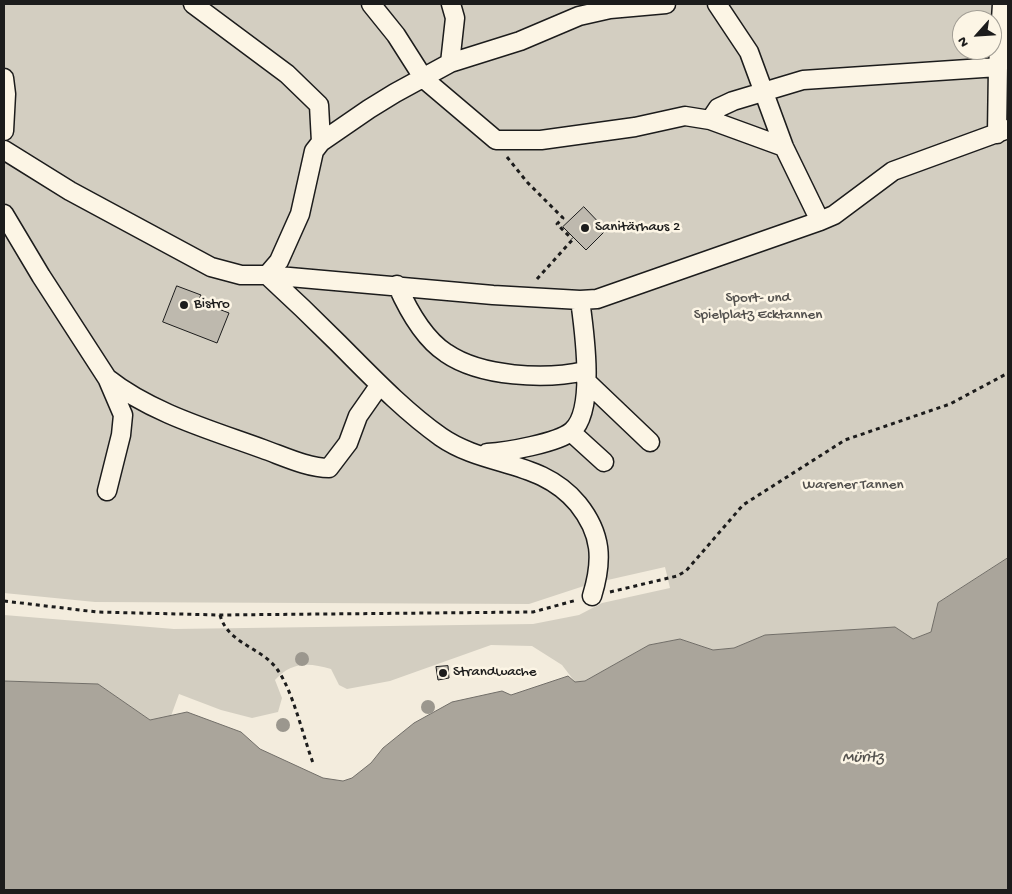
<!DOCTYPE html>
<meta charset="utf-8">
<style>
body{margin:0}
#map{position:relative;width:1012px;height:894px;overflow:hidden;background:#f3ecdd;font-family:"Gochi Hand",sans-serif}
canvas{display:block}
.frame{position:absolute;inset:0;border:5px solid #1c1c1c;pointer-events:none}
.north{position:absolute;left:952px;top:10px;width:50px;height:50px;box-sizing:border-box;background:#fcf5e5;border:1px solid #a29e95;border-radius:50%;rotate:244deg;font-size:14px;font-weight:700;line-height:20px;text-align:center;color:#1c1c1c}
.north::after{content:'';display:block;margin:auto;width:18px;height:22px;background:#1c1c1c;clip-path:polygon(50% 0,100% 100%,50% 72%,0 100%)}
</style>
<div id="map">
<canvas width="1012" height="894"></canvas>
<div class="frame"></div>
<div class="north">N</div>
</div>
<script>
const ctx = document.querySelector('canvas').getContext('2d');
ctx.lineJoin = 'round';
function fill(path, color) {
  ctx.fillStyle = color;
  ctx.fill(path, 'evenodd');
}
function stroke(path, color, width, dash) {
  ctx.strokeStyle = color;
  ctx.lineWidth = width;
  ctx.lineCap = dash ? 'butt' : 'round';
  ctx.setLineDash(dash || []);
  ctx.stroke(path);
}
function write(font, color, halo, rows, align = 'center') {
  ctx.font = font + ' "Gochi Hand",sans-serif';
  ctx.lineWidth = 5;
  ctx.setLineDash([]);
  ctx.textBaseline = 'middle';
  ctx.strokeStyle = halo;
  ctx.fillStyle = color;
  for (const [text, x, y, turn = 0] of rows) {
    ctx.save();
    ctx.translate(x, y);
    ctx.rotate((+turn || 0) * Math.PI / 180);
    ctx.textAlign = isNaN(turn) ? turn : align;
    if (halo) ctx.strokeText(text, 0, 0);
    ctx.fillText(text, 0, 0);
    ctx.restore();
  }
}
fill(new Path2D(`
 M4,4H1008V587L931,632L912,639L895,627L765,635L734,648L713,650L680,639L649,645L585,681L575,682L562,665L532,646L491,645L390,681L347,689L339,685L331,669C308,662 291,662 275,680L282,698L278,712L252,718L221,710L179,694L171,716L150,720L98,684L4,681V615L174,629L533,624L579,615L602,603L670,588L665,567L590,584L529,604L95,602L4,593ZM962,20H992V50H962Z`), '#d3cec1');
const water = new Path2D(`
 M1008,558V890H4V681L98,684L150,720L187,712L241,732L260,749L323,778L343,781L352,778L371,763L383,748L414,723L452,702L502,691L511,695L568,676L575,682L585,681L649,645L680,639L713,650L734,648L765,635L895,627L913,639L931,632L938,603Z`);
fill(water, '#aaa59b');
stroke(water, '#716e68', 1);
const building = new Path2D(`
 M584,207L606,230L586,250L563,227Z
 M177,286L201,295L198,301L229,313L217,343L163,322Z
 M448,666L449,678L438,680L436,667Z`);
fill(building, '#beb9ae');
stroke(building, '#1c1c1c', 1);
const street = new Path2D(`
 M193,4L287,74L319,105L321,142
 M371,4L396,35L424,79L496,140H541L635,127L685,116L710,120L784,147
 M717,4L749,52L784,147L820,221
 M450,63L455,18L451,4
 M4,78L6,94L4,131
 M710,120L718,108L733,101L803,80L998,67
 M997,134L998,67L1002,4
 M4,150L70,191L211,267L241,275H267L493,295L580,300L597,299L820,221L834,215L893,171L1008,129
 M4,214L41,276L107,378C151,413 211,430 263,449C283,456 308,468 329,468L348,443L358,416L379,386
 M397,285C408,310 423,338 446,353C481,377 545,380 585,371
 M586,381L650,442
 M571,432L604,462
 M487,453C506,452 558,443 572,431C596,410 584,329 580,300
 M107,491L121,435L123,415L108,380
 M592,596C603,560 602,534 578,504C541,459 486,468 441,437C403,410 371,376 338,343C315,320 291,297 267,275L279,261L300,214L314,151L321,142L369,109L395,93L450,63L520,41L579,16L610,9L666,4`);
stroke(street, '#1c1c1c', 21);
stroke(new Path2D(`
 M507,157L527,182L563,218L557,224L572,239
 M537,279L574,238
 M610,592L677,576L686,571L743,505L845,440L950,404L1008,373
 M4,601L97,612L220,615L533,612L577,600
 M220,615C228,644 261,647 277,669C293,691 303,736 313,763`), '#1c1c1c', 3, [4, 4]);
stroke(street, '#fcf5e5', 18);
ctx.fillStyle = '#9b978e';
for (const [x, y] of [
 [302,659],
 [428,707],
 [283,725]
]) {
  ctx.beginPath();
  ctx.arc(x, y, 7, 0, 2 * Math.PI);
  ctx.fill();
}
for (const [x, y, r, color] of [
 [585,228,5,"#1c1c1c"],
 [184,305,5,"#1c1c1c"],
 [443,673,5,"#1c1c1c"]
]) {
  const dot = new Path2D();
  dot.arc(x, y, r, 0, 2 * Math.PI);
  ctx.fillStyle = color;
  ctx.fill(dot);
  stroke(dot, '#fcf5e5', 2);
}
write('15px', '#1c1c1c', '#fcf5e5', [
 ["Sanitärhaus 2",595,228],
 ["Bistro",194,305],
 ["Strandwache",453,673]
], 'left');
write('15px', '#53514e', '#fcf5e5', [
 ["Sport- und",758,299],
 ["Spielplatz Ecktannen",758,316],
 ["Warener Tannen",853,486]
]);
write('italic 16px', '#55534f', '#fcf5e5', [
 ["Müritz",863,759]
]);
</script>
